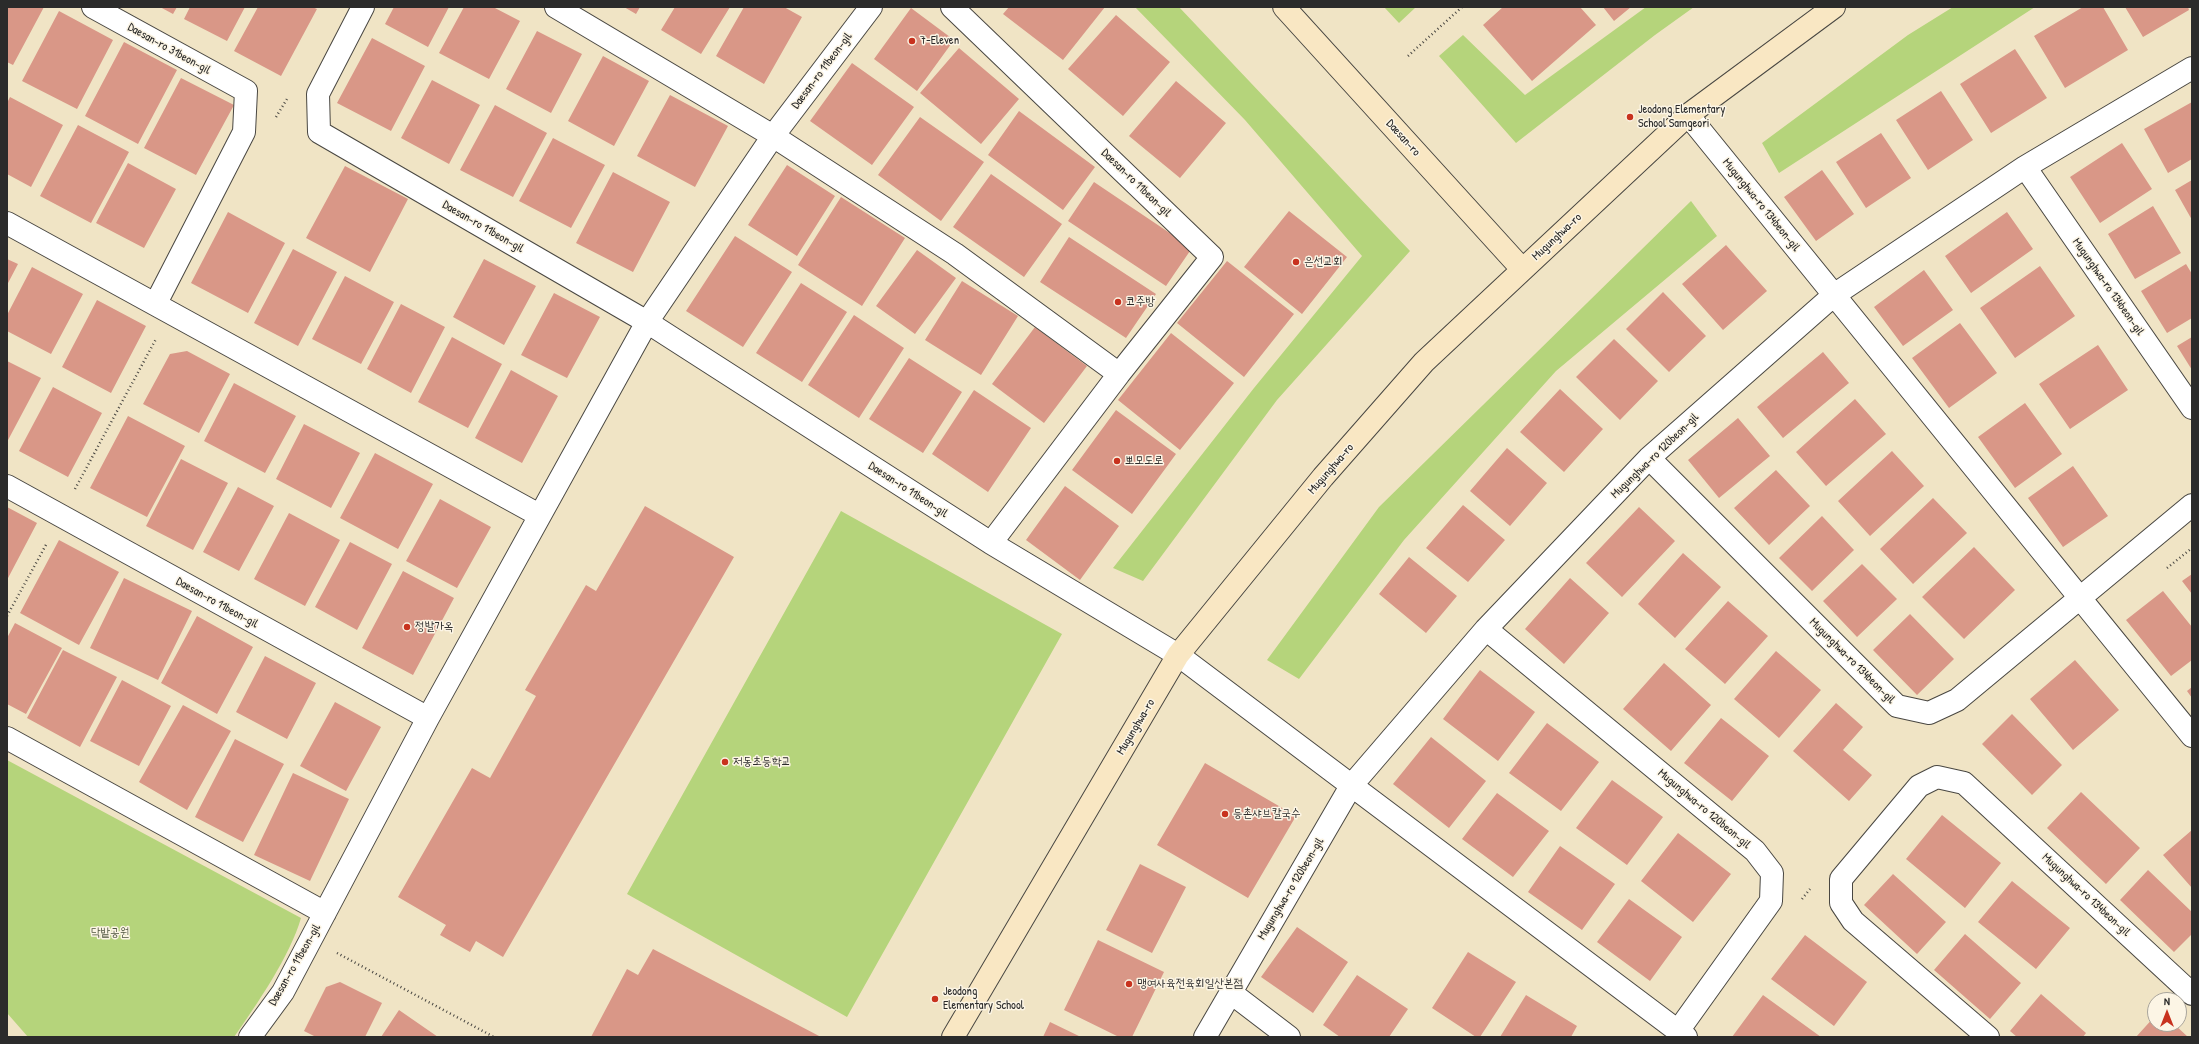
<!DOCTYPE html>
<meta charset="utf-8">
<style>
body{margin:0}
#map{position:relative;width:2199px;height:1044px;overflow:hidden;background:#f0e4c5;font-family:"Patrick Hand",sans-serif}
canvas{display:block}
.frame{position:absolute;inset:0;border:8px solid #2b2b2b;pointer-events:none}
.north{position:absolute;left:2147px;top:992px;width:40px;height:40px;box-sizing:border-box;background:#fcf5e5;border:1px solid #a8a49b;border-radius:50%;rotate:0deg;font-size:11px;font-weight:700;line-height:16px;text-align:center;color:#2b2b2b}
.north::after{content:'';display:block;margin:auto;width:14px;height:18px;background:#c8321e;clip-path:polygon(50% 0,100% 100%,50% 72%,0 100%)}
</style>
<div id="map">
<canvas width="2199" height="1044"></canvas>
<div class="frame"></div>
<div class="north">N</div>
</div>
<script>
const ctx = document.querySelector('canvas').getContext('2d');
ctx.lineJoin = 'round';
function fill(path, color) {
  ctx.fillStyle = color;
  ctx.fill(path, 'evenodd');
}
function stroke(path, color, width, dash) {
  ctx.strokeStyle = color;
  ctx.lineWidth = width;
  ctx.lineCap = dash ? 'butt' : 'round';
  ctx.setLineDash(dash || []);
  ctx.stroke(path);
}
function write(font, color, halo, rows, align = 'center') {
  ctx.font = font + ' "Patrick Hand","Poor Story",sans-serif';
  ctx.lineWidth = 3;
  ctx.setLineDash([]);
  ctx.textBaseline = 'middle';
  ctx.strokeStyle = halo;
  ctx.fillStyle = color;
  for (const [text, x, y, turn = 0] of rows) {
    ctx.save();
    ctx.translate(x, y);
    ctx.rotate((+turn || 0) * Math.PI / 180);
    ctx.textAlign = isNaN(turn) ? turn : align;
    if (halo) ctx.strokeText(text, 0, 0);
    ctx.fillText(text, 0, 0);
    ctx.restore();
  }
}
fill(new Path2D(`
 M1135,7H1179L1410,251L1277,400L1143,581L1113,568L1254,388L1362,256L1245,120Z
 M1384,7H1416L1399,23Z
 M1646,7H1694L1655,35L1516,143L1439,56L1463,35L1525,95Z
 M1953,7H2035L1779,173L1762,143L1908,35Z
 M1691,201L1717,236L1556,371L1404,540L1299,679L1267,660L1379,507Z
 M841,511L1062,634L847,1017L627,894Z
 M7,760L301,918C290,956 257,1004 234,1037H28L7,1013Z`), '#b5d47b');
fill(new Path2D(`
 M7,7H44L13,65L7,62Z
 M160,7H177L173,14Z
 M190,7H245L227,41L184,19Z
 M258,7H312L317,9L281,76L234,51Z
 M394,7H449L428,47L385,24Z
 M464,7H493L520,21L489,79L439,53Z
 M624,7H640L636,14Z
 M675,7H730L701,54L661,30Z
 M744,7H784L802,17L764,84L716,56Z
 M1009,7H1105L1063,60L1003,14Z
 M1503,7H1580L1596,25L1532,81L1483,25Z
 M1603,7H1631L1614,21Z
 M2083,7H2103L2128,50L2065,88L2034,36Z
 M2125,7H2188L2189,10L2143,37Z
 M911,8L954,40L917,91L874,59Z
 M59,11L113,40L77,109L22,81Z
 M1116,15L1170,62L1123,116L1068,69Z
 M537,31L582,54L551,113L506,89Z
 M372,38L425,66L391,131L337,103Z
 M124,42L177,70L138,144L85,116Z
 M959,48L1019,99L981,144L920,93Z
 M2015,49L2047,98L1991,133L1960,84Z
 M603,56L649,81L614,146L568,121Z
 M852,63L914,107L872,165L810,121Z
 M181,78L234,105L196,175L144,148Z
 M432,80L480,105L449,164L401,138Z
 M1176,81L1226,123L1180,178L1129,136Z
 M1941,91L1973,140L1928,170L1896,120Z
 M670,95L728,126L695,187L637,156Z
 M10,97L63,125L31,187L7,174V103Z
 M2192,102V159L2168,173L2144,129Z
 M495,105L547,133L513,197L460,170Z
 M1019,111L1095,167L1063,210L988,155Z
 M920,117L984,162L941,221L878,175Z
 M78,125L129,152L91,223L40,196Z
 M1881,133L1911,178L1866,208L1836,162Z
 M553,138L605,165L571,228L519,201Z
 M2122,143L2152,189L2100,223L2070,177Z
 M128,163L176,189L144,248L96,223Z
 M787,165L835,196L797,256L748,225Z
 M345,166L408,199L370,272L306,238Z
 M1822,170L1854,214L1816,241L1784,197Z
 M613,172L670,202L633,272L576,243Z
 M991,174L1062,224L1024,277L953,227Z
 M2192,180V220L2175,190Z
 M1094,182L1192,248L1166,286L1068,221Z
 M841,197L905,238L862,306L798,265Z
 M2153,206L2181,253L2135,279L2108,234Z
 M1289,211L1347,257L1302,314L1244,267Z
 M228,212L285,243L248,313L191,283Z
 M2007,212L2033,249L1971,293L1945,256Z
 M735,236L792,272L743,347L686,311Z
 M1069,237L1156,294L1126,338L1040,282Z
 M1726,245L1767,291L1723,330L1682,284Z
 M293,249L337,272L298,346L254,323Z
 M917,250L956,278L915,334L876,306Z
 M7,259L18,264L7,285Z
 M484,259L536,286L504,345L453,317Z
 M1227,261L1294,314L1244,377L1177,323Z
 M2186,264L2192,274V318L2167,333L2141,291Z
 M2040,266L2075,316L2015,358L1980,308Z
 M32,267L83,294L51,354L7,331V315Z
 M1924,270L1953,310L1903,346L1874,307Z
 M345,276L394,302L361,364L312,339Z
 M962,281L1018,316L981,375L925,340Z
 M801,283L847,312L802,382L756,353Z
 M1663,292L1706,336L1669,372L1626,329Z
 M554,293L600,317L567,378L521,355Z
 M97,300L146,326L111,393L62,367Z
 M401,304L445,327L411,393L367,369Z
 M854,315L904,348L859,418L808,385Z
 M1960,323L1997,373L1949,408L1912,358Z
 M1035,327L1087,366L1044,423L992,384Z
 M1171,333L1234,383L1180,450L1118,400Z
 M452,337L502,364L468,428L418,402Z
 M2192,337V370L2177,346Z
 M1614,339L1658,381L1620,420L1576,377Z
 M2098,345L2128,390L2070,429L2039,384Z
 M187,351L230,374L199,433L143,404L170,354Z
 M1823,352L1849,383L1783,438L1757,407Z
 M909,358L962,392L923,453L869,419Z
 M7,361L41,378L7,442Z
 M511,370L558,396L522,463L475,438Z
 M234,383L296,416L265,473L204,441Z
 M53,387L102,413L68,477L19,451Z
 M1560,389L1603,429L1564,472L1520,432Z
 M974,390L1031,428L988,492L932,454Z
 M1855,399L1886,434L1826,486L1796,452Z
 M2025,403L2062,454L2015,488L1978,437Z
 M1116,410L1176,454L1132,514L1072,470Z
 M128,416L185,446L147,517L90,488Z
 M1738,418L1770,456L1719,498L1688,460Z
 M304,424L360,453L331,508L276,479Z
 M1507,448L1547,483L1510,526L1470,491Z
 M1892,451L1924,486L1870,536L1838,501Z
 M375,453L433,484L398,549L340,518Z
 M181,459L228,483L193,550L146,526Z
 M2073,466L2108,516L2063,547L2028,498Z
 M1776,470L1810,506L1769,545L1734,508Z
 M1065,486L1119,526L1080,580L1026,540Z
 M238,487L274,506L239,571L203,552Z
 M1933,498L1967,533L1913,584L1880,549Z
 M440,499L491,527L457,588L406,561Z
 M1463,505L1505,540L1468,582L1426,548Z
 M645,506L734,557L503,957L476,941L470,952L440,935L446,925L398,897L472,768L490,778L536,696L525,690L586,585L596,591Z
 M7,507L37,523L7,580Z
 M1639,507L1675,541L1622,597L1586,563Z
 M289,513L340,540L305,606L254,579Z
 M1822,516L1854,550L1812,591L1779,558Z
 M59,540L119,572L79,645L20,613Z
 M350,542L392,564L357,630L315,607Z
 M1974,547L2015,590L1964,639L1922,597Z
 M1683,553L1721,587L1675,638L1638,604Z
 M1409,557L1457,596L1426,633L1379,594Z
 M1862,564L1897,599L1857,637L1823,601Z
 M403,571L454,598L413,675L362,648Z
 M2192,574V594L2182,581Z
 M124,578L192,611L158,680L90,648Z
 M1570,578L1609,613L1564,664L1525,629Z
 M2163,591L2192,627V660L2171,676L2126,620Z
 M1728,601L1768,636L1725,684L1685,649Z
 M1910,614L1954,659L1917,695L1873,650Z
 M197,616L253,647L217,714L161,683Z
 M15,623L62,648L26,714L7,704V638Z
 M63,650L117,677L80,747L27,718Z
 M1776,651L1821,690L1779,738L1734,699Z
 M265,656L316,683L287,739L236,712Z
 M2075,660L2119,710L2073,750L2030,699Z
 M1664,663L1711,705L1671,751L1623,709Z
 M1480,670L1535,712L1498,761L1443,719Z
 M122,680L171,706L139,766L90,741Z
 M2192,687V698L2187,691Z
 M335,702L381,727L346,791L300,766Z
 M1836,703L1863,727L1843,750L1872,775L1849,801L1793,751Z
 M183,705L231,731L187,810L139,782Z
 M2012,714L2062,765L2032,795L1982,744Z
 M1721,718L1769,756L1732,801L1684,763Z
 M1547,723L1599,762L1561,811L1509,773Z
 M1431,737L1486,781L1449,828L1393,784Z
 M235,739L284,764L243,842L195,817Z
 M1205,763L1296,816L1248,898L1157,845Z
 M293,773L349,799L310,881L254,855Z
 M1612,780L1663,817L1627,865L1576,828Z
 M2081,792L2140,848L2106,884L2047,828Z
 M1497,793L1549,831L1513,877L1462,839Z
 M1942,815L2001,863L1965,908L1906,859Z
 M2192,830V888L2163,855Z
 M1678,833L1731,874L1693,922L1641,881Z
 M1560,846L1615,884L1582,930L1528,892Z
 M1140,864L1186,887L1152,953L1106,930Z
 M2148,870L2192,912V934L2174,952L2120,900Z
 M1893,874L1946,922L1917,954L1864,905Z
 M2012,881L2070,928L2036,969L1978,922Z
 M1629,899L1682,937L1650,981L1597,942Z
 M1297,927L1348,962L1313,1013L1261,977Z
 M1965,934L2021,983L1990,1019L1934,970Z
 M1805,935L1867,982L1834,1026L1771,979Z
 M1098,940L1164,972L1132,1037H1119L1064,1010Z
 M653,949L821,1037H591L627,969L638,975Z
 M1468,952L1516,982L1480,1037H1476L1432,1008Z
 M1357,975L1408,1009L1389,1037H1340L1323,1025Z
 M340,982L382,1003L365,1037H316L304,1031L326,987Z
 M2041,994L2086,1033L2083,1037H2017L2010,1031Z
 M1526,995L1577,1026L1571,1037H1500Z
 M1763,995L1821,1037H1732Z
 M399,1010L438,1037H381Z
 M2155,1016V1024H2174L2188,1037H2136Z
 M1050,1022L1081,1037H1043Z`), '#d99787');
const street = new Path2D(`
 M93,7L246,91L244,132L156,303
 M363,7L318,94L319,132L647,322L991,543L1119,374L1212,257L952,7
 M556,7L773,136L955,254L1119,374
 M1688,115L2192,736
 M2025,167L2192,408
 M7,223L539,515
 M1649,458L1897,706L1929,713L1957,700L2192,505
 M7,486L428,718
 M991,543L1178,655L1686,1037
 M1486,629L1755,851L1772,873L1771,901L1678,1031
 M7,738L325,913
 M1230,992L1289,1037
 M250,1037L283,992L428,718L647,322L773,136L871,7
 M1205,1037L1351,786L1486,629L1649,458L1834,295L2025,167L2192,68
 M1988,1037L1853,921L1841,903V879L1919,786L1937,777L1964,783L2192,994`);
const secondary = new Path2D(`
 M1284,7L1522,269
 M953,1037L1178,655L1323,477L1424,362L1688,115L1834,7`);
stroke(street, '#494742', 24);
stroke(secondary, '#494742', 24);
stroke(new Path2D(`
 M1408,56L1462,7
 M276,117L287,99
 M75,489L156,339
 M2167,568L2192,548
 M7,616L47,543
 M1802,899L1810,889
 M337,953L494,1037`), '#494742', 2.5, [1, 3]);
stroke(street, '#fff', 22);
stroke(secondary, '#f9e7c3', 22);
for (const [x, y, r, color] of [
 [912,41,4,"#c8321e"],
 [1630,117,4,"#c8321e"],
 [1296,262,4,"#c8321e"],
 [1118,302,4,"#c8321e"],
 [1117,461,4,"#c8321e"],
 [407,627,4,"#c8321e"],
 [725,762,4,"#c8321e"],
 [1225,814,4,"#c8321e"],
 [1129,984,4,"#c8321e"],
 [935,999,4,"#c8321e"]
]) {
  const dot = new Path2D();
  dot.arc(x, y, r, 0, 2 * Math.PI);
  ctx.fillStyle = color;
  ctx.fill(dot);
  stroke(dot, '#fcf5e5', 1.5);
}
write('12px', '#2b2b2b', '#fcf5e5', [
 ["7-Eleven",920,41],
 ["Jeodong Elementary",1638,110],
 ["School Samgeori",1638,124],
 ["은선교회",1304,262],
 ["코주방",1126,302],
 ["뽀모도로",1125,461],
 ["정발가옥",415,627],
 ["저동초등학교",733,762],
 ["등촌샤브칼국수",1233,814],
 ["맹여사육전육회일산본점",1137,984],
 ["Jeodong",943,992],
 ["Elementary School",943,1006]
], 'left');
write('12px', '#2b2b2b', '#fcf5e5', [
 ["Daesan-ro 31beon-gil",169,49,29],
 ["Daesan-ro 11beon-gil",822,71,-53],
 ["Daesan-ro",1403,138,48],
 ["Daesan-ro 11beon-gil",1136,183,44],
 ["Mugunghwa-ro 134beon-gil",1761,205,51],
 ["Daesan-ro 11beon-gil",483,227,30],
 ["Mugunghwa-ro",1557,237,-43],
 ["Mugunghwa-ro 134beon-gil",2108,287,55],
 ["Mugunghwa-ro 120beon-gil",1655,456,-44],
 ["Mugunghwa-ro",1331,469,-49],
 ["Daesan-ro 11beon-gil",908,490,33],
 ["Daesan-ro 11beon-gil",217,603,29],
 ["Mugunghwa-ro 134beon-gil",1852,661,45],
 ["Mugunghwa-ro",1136,727,-59],
 ["Mugunghwa-ro 120beon-gil",1704,809,40],
 ["Mugunghwa-ro 120beon-gil",1291,889,-59],
 ["Mugunghwa-ro 134beon-gil",2086,895,43],
 ["Daesan-ro 11beon-gil",295,965,-60]
]);
write('12px', '#4e553f', '#fcf5e5', [
 ["닥밭공원",110,933]
]);
</script>
